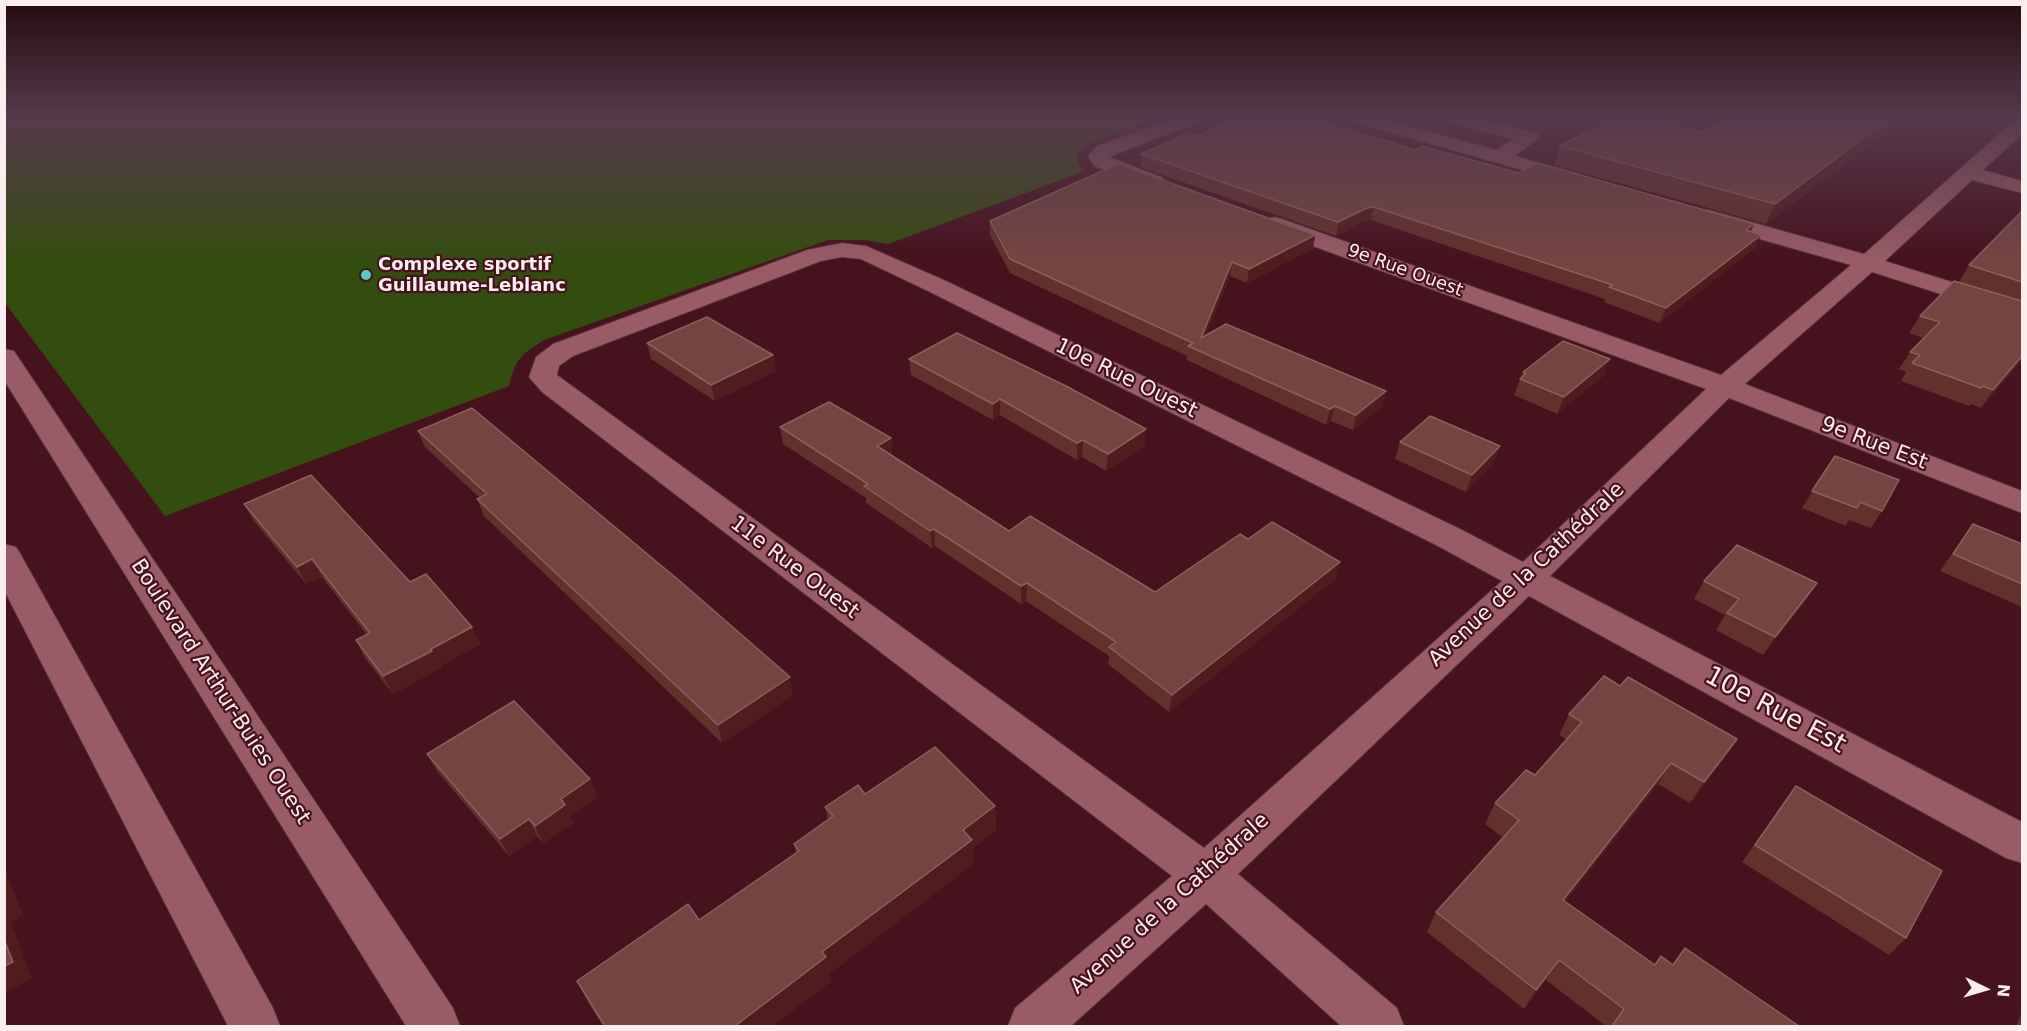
<!DOCTYPE html>
<meta charset="utf-8">
<style>
body{margin:0}
#map{position:relative;width:2027px;height:1031px;overflow:hidden;background:#46121e;font-family:"DejaVu Sans",sans-serif}
canvas{display:block}
.frame{position:absolute;inset:0;border:6px solid #fcedef;pointer-events:none}
.north{position:absolute;left:1955px;top:959px;width:60px;height:60px;-webkit-text-stroke:4px #46121e;paint-order:stroke;rotate:95deg;font-size:16px;font-weight:700;line-height:24px;text-align:center;color:#fcedef}
.north::after{content:'';display:block;margin:auto;width:21px;height:27px;background:#fcedef;clip-path:polygon(50% 0,100% 100%,50% 72%,0 100%)}
</style>
<div id="map">
<canvas width="2027" height="1031"></canvas>
<div class="frame"></div>
<div class="north">N</div>
</div>
<script>
const ctx = document.querySelector('canvas').getContext('2d');
ctx.lineJoin = 'round';
function fill(path, color) {
  ctx.fillStyle = color;
  ctx.fill(path, 'evenodd');
}
function stroke(path, color, width, dash) {
  ctx.strokeStyle = color;
  ctx.lineWidth = width;
  ctx.lineCap = dash ? 'butt' : 'round';
  ctx.setLineDash(dash || []);
  ctx.stroke(path);
}
function write(font, color, halo, rows, align = 'center') {
  ctx.font = font + ' "DejaVu Sans",sans-serif';
  ctx.lineWidth = 4.5;
  ctx.setLineDash([]);
  ctx.textBaseline = 'middle';
  ctx.strokeStyle = halo;
  ctx.fillStyle = color;
  for (const [text, x, y, turn = 0] of rows) {
    ctx.save();
    ctx.translate(x, y);
    ctx.rotate((+turn || 0) * Math.PI / 180);
    ctx.textAlign = isNaN(turn) ? turn : align;
    if (halo) ctx.strokeText(text, 0, 0);
    ctx.fillText(text, 0, 0);
    ctx.restore();
  }
}
fill(new Path2D(`
 M5,118H1161L1091,143L1077,151L1078,164L1085,171L888,244L866,240H828L544,340C520,355 516,358 509,386L165,516L5,303Z`), '#334d0f');
const minor = new Path2D(`
 M1175,118H1200L1198,122L1109,157L1161,177L1165,181L1161,185L1154,187L1147,185L1094,166L1088,156L1097,146Z
 M1352,118H1380L1496,150L1514,139L1450,122L1448,118H1477L1537,133L1540,137L1515,156L1582,175L1585,179L1582,183L1575,185L1568,183L1354,122Z
 M2022,118V134L1983,170L2022,181V193L1972,180L1885,261L2022,304V320L1872,272L1745,384L2022,491V513L1729,398L1550,576L2022,822V863L2006,858L1529,596L1238,874L1397,1008L1404,1026H1341L1206,904L1071,1026H1008L1015,1008L1172,876L542,392L529,377L536,357L553,344L807,250L842,243L866,246L946,281L1462,530L1523,562L1706,389L1266,229L1263,224L1266,219L1274,217L1282,219L1721,375L1851,265L1700,222L1697,217L1700,212L1708,210L1716,212L1864,254L2015,120ZM842,257L861,259L928,291L1438,546L1502,581L1204,848L557,375L559,366L573,356L821,261Z
 M4,349L14,351L18,357L453,1008L460,1026H406L4,380Z
 M4,544L16,547L21,555L273,1008L280,1026H228L4,590Z`);
stroke(minor, '#532f36', 2);
fill(minor, '#995c66');
fill(new Path2D(`
 M1728,118H1905L1766,224L1554,165L1560,146L1704,132Z
 M1199,136L1416,150L1519,173L1754,224L1751,231L1755,248L1659,323L1604,302L1605,299L1371,220L1364,221L1336,236L1140,167L1141,154Z
 M2022,211V360L1981,408L1971,404L1969,406L1901,381L1906,372L1899,369L1910,352L1924,338L1909,333L1920,316L1959,282L1969,265Z
 M990,221L1315,235L1313,248L1247,283L1230,276L1206,335L1382,406L1353,430L1331,421L1326,425L1187,360V356L1010,273L990,235Z
 M647,343L776,371L715,401L651,359Z
 M909,359L1145,446L1106,471L1082,457L1077,460L1000,415L993,420L911,375Z
 M1523,372L1604,375L1557,414L1514,395Z
 M780,427L891,438L892,455L1009,531L1155,592L1248,539L1340,562L1335,579L1169,712L1108,664L1109,656L1026,601L1021,604L935,546L932,548L866,503V498L783,444Z
 M418,431L793,695L722,743L484,516L477,499L480,498L425,447Z
 M1400,442L1494,463L1466,492L1395,459Z
 M1835,456L1882,511L1871,528L1849,520L1846,526L1802,508Z
 M244,504L410,582L472,627L480,644L440,666L441,668L393,694L365,658L356,640L367,635L322,577L306,584L254,521Z
 M1973,524L2022,544V607L1940,571Z
 M1704,581L1817,583L1806,600L1763,655L1716,630L1725,615L1694,599Z
 M1620,686L1737,739L1723,760L1690,803L1658,784L1565,902L1654,965L1673,964L1685,948L1799,1026H1606L1546,980L1524,1009L1427,932L1436,912L1504,838L1485,824L1495,803L1535,775L1567,740L1559,735L1569,714Z
 M427,754L590,779L597,797L570,816L573,823L543,843L537,836L509,856L437,771Z
 M1796,786L1906,938L1889,955L1742,862Z
 M865,794L995,806L996,830L973,848V864L829,974L831,981L772,1026H603L589,1004L577,981L699,920L796,854L794,844L828,820L825,807Z
 M2022,1011V1026H2016Z`), '#63312b');
fill(new Path2D(`
 M1891,118H1905L1766,224L1775,204Z
 M1374,207L1371,220L1364,221L1336,236L1338,222L1367,208Z
 M1754,224L1748,238L1746,230Z
 M1315,235L1313,248L1247,283L1249,269Z
 M1761,235L1755,248L1659,323L1666,308Z
 M1232,262L1230,276L1200,351L1201,338Z
 M773,355L776,371L715,401L711,385Z
 M2022,356V360L1981,408L1993,390Z
 M1610,359L1604,375L1557,414L1564,397Z
 M1386,391L1382,406L1353,430L1356,415Z
 M1000,399V415L993,420V404Z
 M1335,406L1331,421L1326,425L1330,409Z
 M1146,429L1145,446L1106,471L1108,454Z
 M891,438L892,455L879,463L877,446Z
 M1083,440L1082,457L1077,460V443Z
 M1500,446L1494,463L1466,492L1472,475Z
 M934,529L935,546L932,548L930,531Z
 M312,559L322,577L306,584L297,567Z
 M1340,562L1335,579L1169,712L1172,695Z
 M1027,583L1026,601L1021,604V586Z
 M1817,583L1806,600L1763,655L1775,637Z
 M472,627L480,644L440,666L441,668L393,694L383,676L431,649Z
 M790,677L793,695L722,743L718,725Z
 M1737,739L1723,760L1690,803L1704,782Z
 M1671,763L1658,784L1551,920L1563,900Z
 M590,779L597,797L570,816L573,823L543,843L535,826L561,799Z
 M995,806L996,830L973,848V864L829,974L831,981L772,1026H735L963,830Z
 M529,819L537,836L509,856L500,839Z
 M4,866L23,915L11,922L32,978L4,994Z
 M1559,960L1546,980L1524,1009L1536,990Z`), '#511c1d');
const building = new Path2D(`
 M1236,118H1309L1416,150L1421,146L1519,173L1538,163L1754,224L1746,230L1761,235L1666,308L1609,287L1613,285L1374,207L1367,208L1338,222L1141,154L1189,133L1199,136Z
 M1613,118H1652L1704,132L1728,118H1891L1775,204L1560,146Z
 M1118,164L1315,235L1249,269L1232,262L1201,338L1226,324L1386,391L1356,415L1335,406L1330,409L1188,346L1193,343L1010,259L990,221Z
 M2022,211V282L1969,265Z
 M1954,281L2022,301V356L1993,390L1983,386L1981,388L1912,363L1920,355L1910,352L1940,322L1920,316Z
 M707,317L773,355L711,385L647,343Z
 M957,333L1066,386L1146,429L1108,454L1083,440L1077,443L1000,399L993,404L909,359Z
 M1563,341L1610,359L1564,397L1520,379L1526,373L1523,372Z
 M829,402L891,438L877,446L1009,531L1030,516L1155,592L1240,534L1248,539L1272,522L1340,562L1172,695L1109,647L1116,642L1027,583L1021,586L934,529L930,531L864,486L868,484L780,427Z
 M472,408L681,582L790,677L718,725L477,499L487,494L418,431Z
 M1430,416L1500,446L1472,475L1400,442Z
 M1835,456L1899,480L1882,511L1860,502L1857,508L1812,491Z
 M311,475L410,582L426,574L472,627L431,649L432,651L383,676L356,640L370,633L312,559L297,567L244,504Z
 M1973,524L2022,544V584L1953,554Z
 M1737,545L1817,583L1775,637L1727,613L1739,599L1704,581Z
 M1604,676L1620,686L1628,677L1737,739L1704,782L1671,763L1563,900L1655,965L1661,956L1673,965L1685,948L1799,1026H1612L1624,1009L1559,960L1536,990L1436,912L1519,820L1495,803L1526,770L1535,775L1582,722L1569,714Z
 M514,701L590,779L561,799L565,805L535,826L529,819L500,839L427,754Z
 M935,747L995,806L963,830L972,840L822,952L826,957L735,1026H605L577,981L688,904L699,920L799,851L794,844L833,816L825,807L858,785L865,794Z
 M1796,786L1942,871L1906,938L1755,845Z
 M4,939L13,962L4,966Z`);
fill(building, '#744540');
stroke(building, '#89605b', 1.5);
const sky = ctx.createLinearGradient(0, 0, 0, 262);
sky.addColorStop(0, '#260a10');
sky.addColorStop(0.45, '#57394c');
sky.addColorStop(1, '#57394c00');
ctx.fillStyle = sky;
ctx.fillRect(0, 0, 2027, 262);
for (const [x, y, r, color] of [
 [366,275,6,"#54cdc7"]
]) {
  const dot = new Path2D();
  dot.arc(x, y, r, 0, 2 * Math.PI);
  ctx.fillStyle = color;
  ctx.fill(dot);
  stroke(dot, '#46121e', 2);
}
write('bold 18px', '#fcedef', '#46121e', [
 ["Complexe sportif",378,265],
 ["Guillaume-Leblanc",378,286]
], 'left');
write('18px', '#fcedef', '#46121e', [
 ["9e Rue Ouest",1405,271,20]
]);
write('21px', '#fcedef', '#46121e', [
 ["10e Rue Ouest",1126,379,26],
 ["9e Rue Est",1874,444,21],
 ["11e Rue Ouest",794,568,37],
 ["Avenue de la Cathédrale",1527,575,-43],
 ["Boulevard Arthur-Buies Ouest",220,692,57],
 ["Avenue de la Cathédrale",1170,904,-42]
]);
write('26px', '#fcedef', '#46121e', [
 ["10e Rue Est",1775,711,28]
]);
</script>
